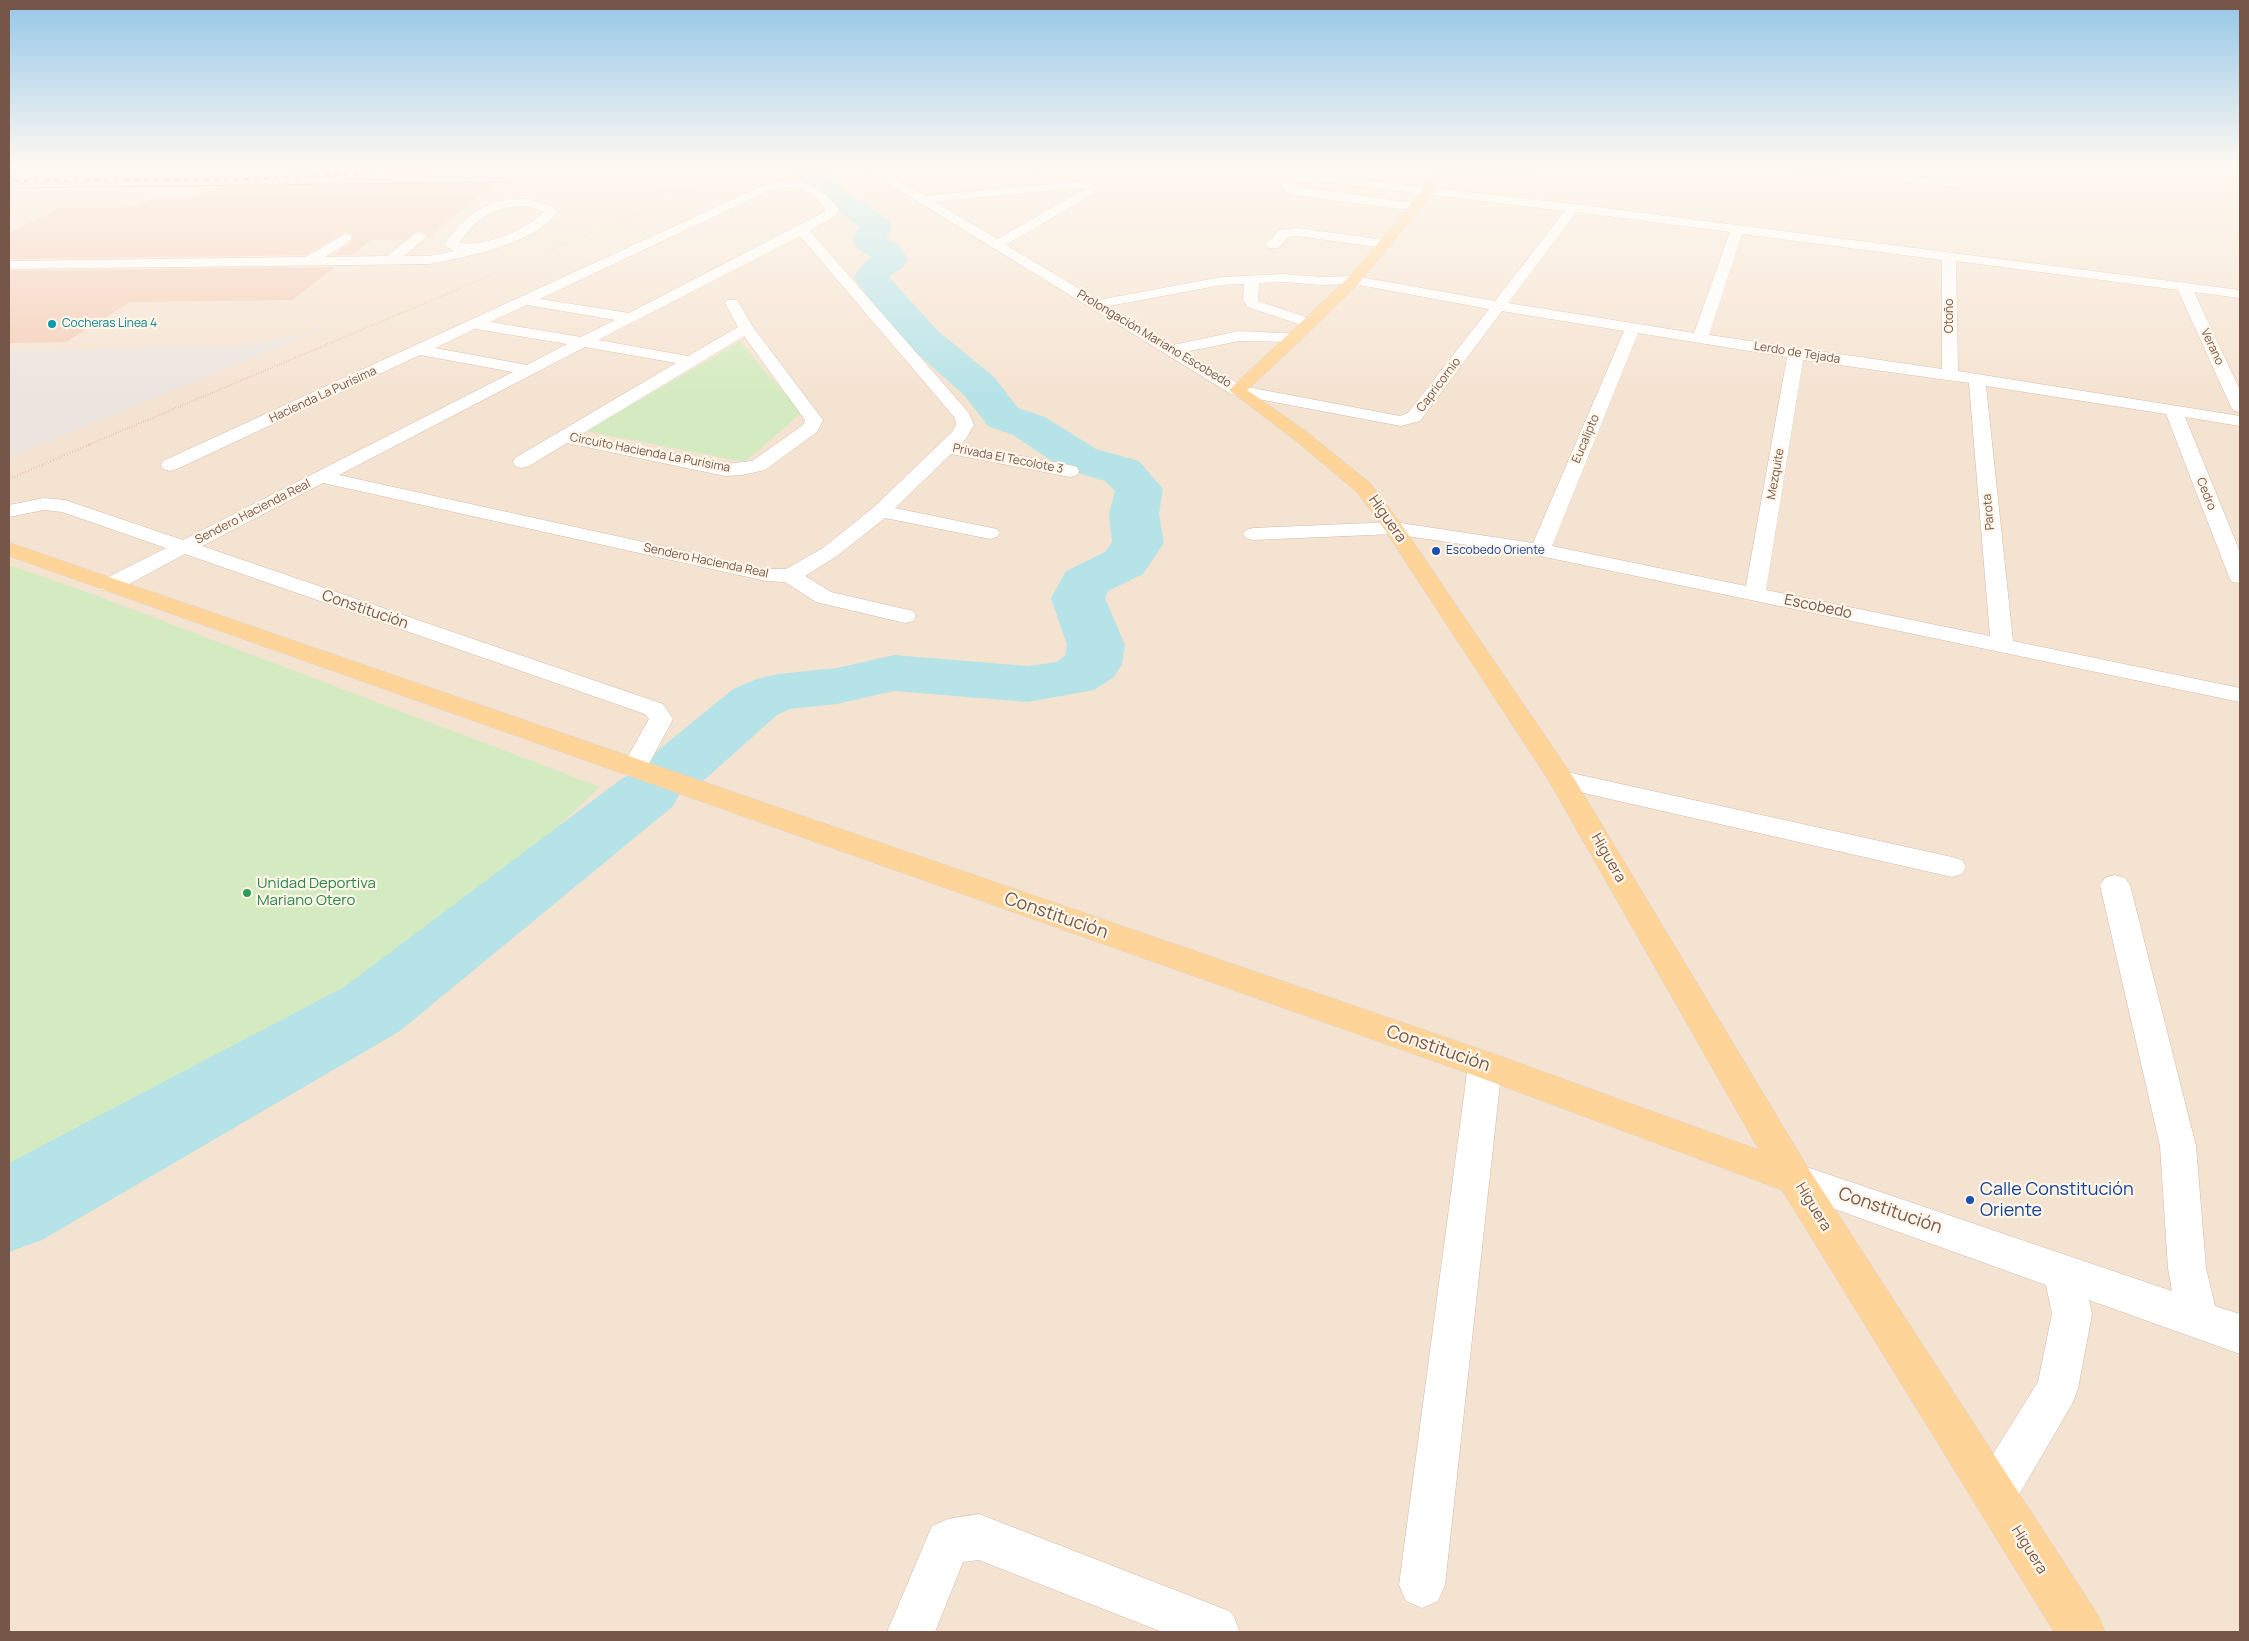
<!DOCTYPE html>
<meta charset="utf-8">
<style>
body{margin:0}
#map{position:relative;width:2249px;height:1641px;overflow:hidden;background:#fdf2e3;font-family:Manrope,sans-serif}
canvas{display:block}
.frame{position:absolute;inset:0;border:10px solid #765648;pointer-events:none}
</style>
<div id="map">
<canvas width="2249" height="1641"></canvas>
<div class="frame"></div>
</div>
<script>
const ctx = document.querySelector('canvas').getContext('2d');
ctx.lineJoin = 'round';
function fill(path, color) {
  ctx.fillStyle = color;
  ctx.fill(path, 'evenodd');
}
function stroke(path, color, width, dash) {
  ctx.strokeStyle = color;
  ctx.lineWidth = width;
  ctx.lineCap = dash ? 'butt' : 'round';
  ctx.setLineDash(dash || []);
  ctx.stroke(path);
}
function write(font, color, halo, rows, align = 'center') {
  ctx.font = font + ' Manrope,sans-serif';
  ctx.lineWidth = 4.5;
  ctx.setLineDash([]);
  ctx.textBaseline = 'middle';
  ctx.strokeStyle = halo;
  ctx.fillStyle = color;
  for (const [text, x, y, turn = 0] of rows) {
    ctx.save();
    ctx.translate(x, y);
    ctx.rotate((+turn || 0) * Math.PI / 180);
    ctx.textAlign = isNaN(turn) ? turn : align;
    if (halo) ctx.strokeText(text, 0, 0);
    ctx.fillText(text, 0, 0);
    ctx.restore();
  }
}
fill(new Path2D(`
 M9,166H2240V1632H9Z`), '#f5e3d1');
fill(new Path2D(`
 M337,323L9,458V351L239,346L300,335Z`), '#ece4de');
fill(new Path2D(`
 M740,342L801,413L745,462L586,431Z
 M9,565L92,594L600,787L370,1000L9,1194Z`), '#d4ebc1');
fill(new Path2D(`
 M788,166H818L844,189L888,220L893,227L886,238L900,246L908,260L903,267L889,277L938,331L994,377L1018,408L1045,417L1096,449L1139,461L1163,489L1159,514L1164,543L1143,574L1108,591L1105,598L1125,645L1122,664L1114,677L1094,690L1028,702L894,691L837,704L790,709L777,715L702,782L679,788L681,792L672,807L400,1031L42,1240L9,1252V1163L344,987L624,777L648,770L646,767L656,752L733,689L757,679L778,674L837,668L894,655L1028,666L1056,662L1065,656L1067,645L1051,598L1066,571L1105,552L1112,542L1109,514L1115,491L1105,481L1064,469L1013,435L988,426L964,395L910,347L872,304L854,277L864,263L872,257L858,249L853,242L854,235L860,227L824,201Z`), '#b6e3e8');
fill(new Path2D(`
 M494,183L427,239V235L420,231L414,233L405,240H371L352,255H332L352,242V234L345,232L305,255L9,259V233L60,208L136,207L153,198H196L218,186Z
 M335,267L292,300L130,302L66,342L9,343V271Z`), '#f4ceb9');
const minor = new Path2D(`
 M860,166H873L925,196L1072,182C1081,182 1091,181 1098,188L1094,193L1006,245L1098,300L1222,277L1284,274L1321,277L1354,276L1495,301L1565,211L1318,181L1300,182L1293,186L1420,204L1422,207L1416,211L1295,195L1285,191L1281,185L1294,177L1318,175L1573,204L2240,290V298L2194,292L2240,390V412L2234,411L2231,407L2178,290L1956,261L1958,371L2240,416V426L2185,417L2240,552V583L2232,582L2229,577L2166,414L1986,386L2013,641L2240,688V702L1540,556L1394,534L1253,540L1246,538L1243,534L1246,530L1253,528L1394,522L1533,543L1624,331L1502,311L1420,421L1401,426L1237,395L1231,394ZM1072,188L1085,189L997,239L935,202ZM1576,212L1730,232L1694,333L1508,303ZM1742,234L1942,260V369L1709,335ZM1284,282L1321,285L1354,284L1489,309L1408,413L1400,416L1242,386L1185,352L1239,341L1296,342L1301,340L1304,337L1301,334L1239,331L1173,345L1109,306L1222,285L1244,284L1243,299L1247,307L1305,326H1315L1318,323L1315,320L1258,301L1259,283ZM1638,333L1787,357L1746,586L1552,546ZM1803,360L1969,383L1990,636L1766,590Z
 M1025,166H1036L1039,170L1033,173L1029,172Z
 M1496,166H1553L1547,169C1529,170 1441,179 1431,170L1437,167Z
 M1775,166H1811L1955,181L1961,184L1955,187L1781,169Z
 M787,180C809,180 826,192 839,209L835,216L810,231L969,413L974,425L966,439L960,445L1070,465L1077,467L1079,471L1077,475L1070,477L951,454L895,508L997,529L1000,533L997,537L990,539L885,518L837,556L805,576L831,592L913,611L916,616L913,621L905,623L816,602L785,582L766,581L323,483L202,546L663,704L673,719L643,775L634,777L625,775L621,769L649,719L645,714L185,554L118,590L110,591L102,590L99,585L102,580L166,548L62,512L44,510L9,517V505L44,498L65,500L183,540L513,372L420,355L177,469L170,471L163,469L161,465L163,461L762,186ZM787,187C802,187 821,197 826,211L629,313L540,299L770,190ZM800,236L955,418L956,425L952,432L874,507L823,548L786,569H766L339,475L585,347L676,363L515,458L513,462L515,466L522,468L529,466L567,443L725,476L742,475L765,470L817,432L823,420L753,327L737,300H727L725,303L738,327L688,356L598,340ZM526,305H527L615,320L581,337L490,322ZM476,328V329L567,344L527,365L435,348ZM744,336L805,420L803,425L752,461L725,464L580,435Z
 M527,199L549,205L558,212C534,244 467,257 429,264L9,269V261L306,257L345,234L350,235L351,238L350,241L325,257L387,256L415,234L420,233L426,237L404,256H429L454,251L444,245C467,213 486,198 527,199ZM527,206L544,212C522,232 488,246 459,243C476,218 495,206 527,206Z
 M1298,228L1384,240L1391,244L1384,248L1298,236L1288,237L1278,248H1268L1266,245L1279,230Z
 M1562,771L1952,857L1962,860L1966,867L1962,874L1952,877L1553,786L1549,780L1553,774Z
 M2115,875L2125,878L2130,885L2196,1146L2206,1268L2215,1306L2240,1314V1354L2089,1300L2092,1314L2078,1389L2072,1404L2010,1510L1994,1516L1978,1510L1972,1494L1978,1478L2038,1382L2052,1314L2046,1285L1782,1190L1777,1179L1782,1168L1795,1163L2172,1291L2168,1268L2160,1146L2100,885L2105,878Z
 M1485,1051L1497,1055L1502,1065L1445,1585L1438,1601L1422,1608L1406,1601L1399,1585L1468,1065L1473,1055Z
 M979,1514L1229,1611L1233,1615L1240,1632H1162L979,1560L963,1562L935,1632H887L932,1526L948,1519Z`);
const major = new Path2D(`
 M1433,166H1444L1433,193L1359,283L1301,340L1247,390L1307,432L1371,484L1401,524L1575,780L1808,1168L2098,1615L2105,1632H2054L1782,1190L1473,1075L9,556V543L16,545L1497,1055L1759,1150L1549,781L1385,530L1357,492L1295,440L1229,390L1349,277L1423,190Z`);
stroke(minor, '#d1bbac', 1);
stroke(major, '#dbd3cf', 1);
stroke(new Path2D(`
 M554,184L607,183L685,192
 M543,253L748,166
 M458,289L503,270`), '#d9b19c', 1, [0.5, 2]);
stroke(new Path2D(`
 M88,445L461,288`), '#d9b19c', 2, [0.5, 2]);
stroke(new Path2D(`
 M9,479L91,444`), '#d9b19c', 2.5, [0.5, 2.5]);
fill(minor, '#fff');
fill(major, '#ffd498');
stroke(new Path2D(`
 M9,188L510,182`), '#b4a1c7', 1);
const rail = new Path2D(`
 M9,181L226,180L519,166`);
stroke(rail, '#b4a1c7', 2.5);
stroke(rail, '#fff6ea', 2, [5]);
const sky = ctx.createLinearGradient(0, 0, 0, 395);
sky.addColorStop(0, '#94c7e8');
sky.addColorStop(0.42, '#fef9f2');
sky.addColorStop(1, '#fef9f200');
ctx.fillStyle = sky;
ctx.fillRect(0, 0, 2249, 395);
for (const [x, y, r, color] of [
 [52,324,5,"#0f9aa8"],
 [1436,551,5,"#1a4fb4"],
 [247,893,5,"#2e9e5b"],
 [1970,1200,5,"#1a4fb4"]
]) {
  const dot = new Path2D();
  dot.arc(x, y, r, 0, 2 * Math.PI);
  ctx.fillStyle = color;
  ctx.fill(dot);
  stroke(dot, '#fff6ea', 2);
}
write('12px', '#765648', '#fff6ea', [
 ["Otoño",1950,316,-90],
 ["Prolongación Mariano Escobedo",1154,339,31],
 ["Verano",2212,347,65],
 ["Lerdo de Tejada",1797,353,9],
 ["Capricornio",1439,385,-53],
 ["Hacienda La Purísima",323,395,-25],
 ["Eucalipto",1586,439,-67],
 ["Circuito Hacienda La Purísima",650,453,11],
 ["Privada El Tecolote 3",1008,459,11],
 ["Mezquite",1776,474,-80],
 ["Cedro",2206,494,68],
 ["Sendero Hacienda Real",253,512,-27],
 ["Parota",1989,512,-95],
 ["Sendero Hacienda Real",706,561,12]
]);
write('12px', '#0d838f', '#fff6ea', [
 ["Cocheras Línea 4",62,324]
], 'left');
write('12px', '#164399', '#fff6ea', [
 ["Escobedo Oriente",1446,551]
], 'left');
write('15px', '#765648', '#fff6ea', [
 ["Higuera",1387,519,55],
 ["Escobedo",1818,607,12],
 ["Constitución",365,610,19],
 ["Higuera",1608,858,60],
 ["Higuera",1813,1207,58],
 ["Higuera",2029,1550,58]
]);
write('15px', '#27864d', '#fff6ea', [
 ["Unidad Deportiva",257,884],
 ["Mariano Otero",257,901]
], 'left');
write('18px', '#765648', '#fff6ea', [
 ["Constitución",1056,916,19],
 ["Constitución",1438,1049,19],
 ["Constitución",1890,1211,19]
]);
write('18px', '#164399', '#fff6ea', [
 ["Calle Constitución",1980,1190],
 ["Oriente",1980,1211]
], 'left');
</script>
